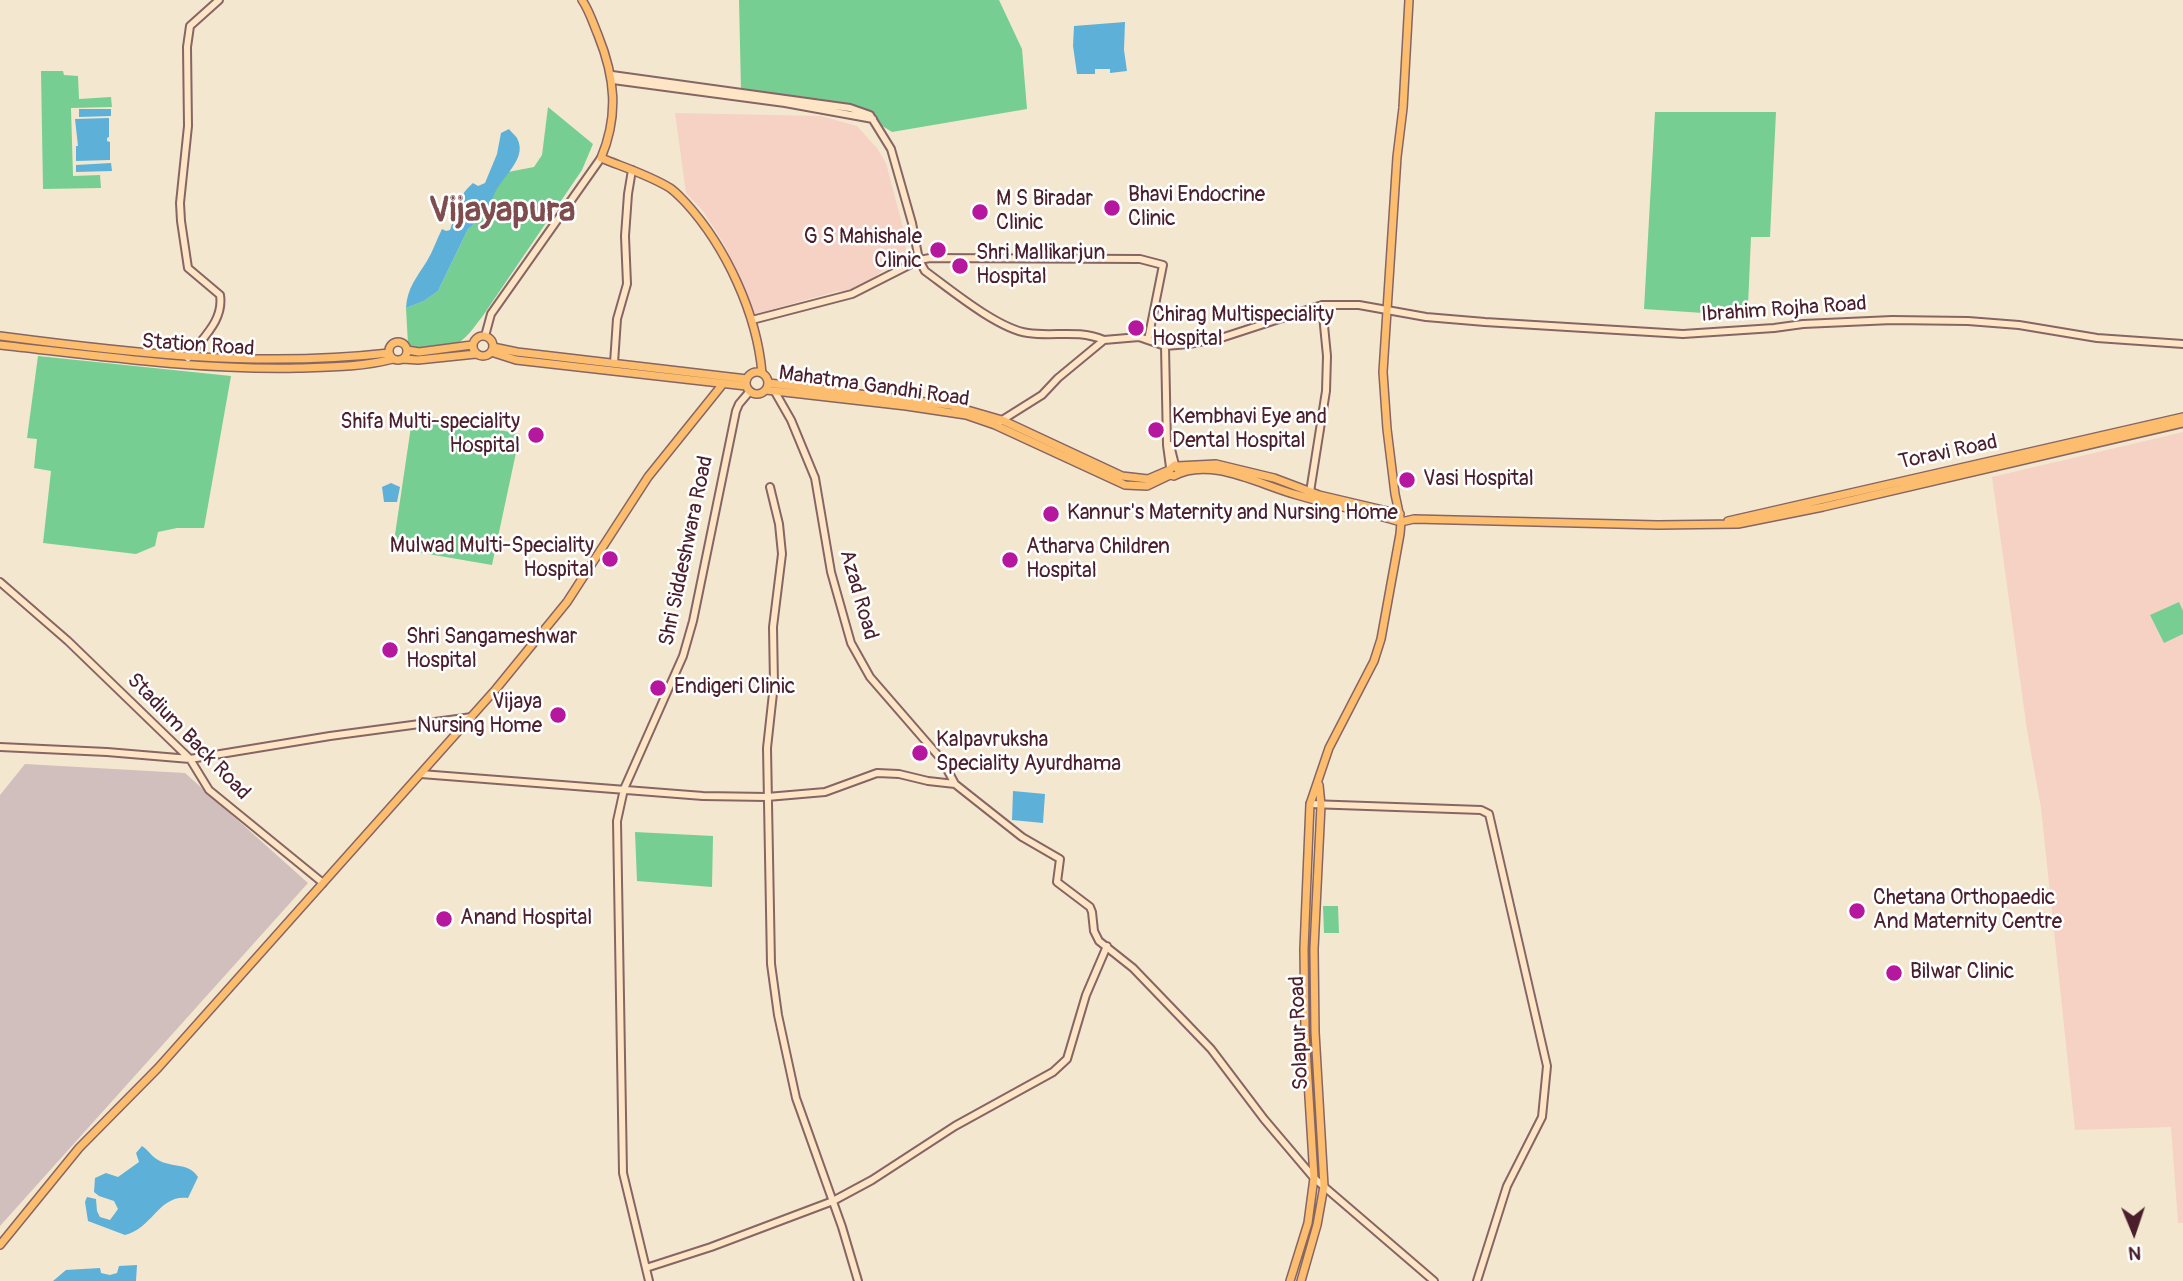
<!DOCTYPE html>
<style>
body{margin:0}
#map{position:relative;width:2183px;height:1281px;overflow:hidden;background:#f4e7d0;font-family:Pangolin,sans-serif}
canvas{display:block}
.north{position:absolute;left:2099px;top:1197px;width:70px;height:70px;-webkit-text-stroke:5px #fff;paint-order:stroke;rotate:178deg;font-size:19px;font-weight:700;line-height:28px;text-align:center;color:#4a1f2b}
.north::after{content:'';display:block;margin:auto;width:24px;height:32px;background:#4a1f2b;clip-path:polygon(50% 0,100% 100%,50% 72%,0 100%)}
</style>
<div id="map">
<canvas width="2183" height="1281"></canvas>
<div class="north">N</div>
</div>
<script>
const ctx = document.querySelector('canvas').getContext('2d');
ctx.lineJoin = 'round';
function fill(path, color) {
  ctx.fillStyle = color;
  ctx.fill(path, 'evenodd');
}
function stroke(path, color, width, dash) {
  ctx.strokeStyle = color;
  ctx.lineWidth = width;
  ctx.lineCap = dash ? 'butt' : 'round';
  ctx.setLineDash(dash || []);
  ctx.stroke(path);
}
function write(font, color, halo, rows, align = 'center') {
  ctx.font = font + ' Pangolin,sans-serif';
  ctx.lineWidth = 5;
  ctx.setLineDash([]);
  ctx.textBaseline = 'middle';
  ctx.strokeStyle = halo;
  ctx.fillStyle = color;
  for (const [text, x, y, turn = 0] of rows) {
    ctx.save();
    ctx.translate(x, y);
    ctx.rotate((+turn || 0) * Math.PI / 180);
    ctx.textAlign = isNaN(turn) ? turn : align;
    if (halo) ctx.strokeText(text, 0, 0);
    ctx.fillText(text, 0, 0);
    ctx.restore();
  }
}
fill(new Path2D(`
 M675,113L821,116L857,126L877,148L886,163L904,231L906,252L873,278L850,292L838,291L755,314L725,246L703,211L686,193Z
 M2183,432V1223H2178L2171,1127L2075,1130L2041,808L2027,730L1992,477Z`), '#f6d2c4');
fill(new Path2D(`
 M25,764L185,773L308,883L0,1226V795Z`), '#d1bfbe');
fill(new Path2D(`
 M739,0H999L1022,49L1027,109L892,132L865,115L741,90Z
 M41,71H63L64,75L78,76L79,99L111,97L112,107L71,108L73,176L100,175L101,188L43,189Z
 M548,107L593,144L582,170L482,317C475,326 465,341 454,345C441,350 421,349 408,345L406,308L424,301L438,291L468,229L474,224L476,216L492,203V193L508,172L534,167L542,155Z
 M1655,112H1776L1770,237H1751L1748,306L1718,314L1644,309Z
 M38,356L231,376L204,528H177L158,532L155,546L136,554L43,543L51,471L34,468L37,439L27,438Z
 M413,413L520,434L492,565L393,548Z
 M2179,602L2183,611V634L2164,643L2150,615Z
 M635,832L713,836L712,887L637,881Z
 M1323,906H1338L1339,933H1324Z`), '#77ce93');
fill(new Path2D(`
 M1125,22L1124,50L1127,71L1110,73V69H1095V74H1077L1073,46L1074,26Z
 M79,109H111V116L79,117Z
 M109,118V137L107,138V141L110,142V160L76,161V146H78L75,119Z
 M509,129C511,132 515,135 517,138C530,162 493,181 492,203L476,216L474,224L468,229L438,291L424,301L406,308C407,288 417,277 427,261C433,251 437,239 442,229L446,231L450,230C458,210 455,199 473,183L478,186L485,183L497,154L501,133Z
 M111,163L112,171L76,172V165Z
 M391,483L400,487L397,502H384L382,487Z
 M1013,791L1045,794L1043,823L1012,820Z
 M142,1146C148,1150 150,1154 155,1158C169,1169 188,1161 198,1177L188,1198C159,1194 153,1228 125,1235L88,1221L85,1202L87,1197L96,1199L97,1211L100,1217L110,1220L118,1209L114,1201L99,1196L94,1192L95,1178L106,1173L118,1177L139,1162L136,1153Z
 M137,1265L136,1281H53L66,1270L100,1268L101,1273L110,1275L117,1273L119,1266Z`), '#5db0d8');
const secondary = new Path2D(`
 M612,75L850,108L870,115L891,149L912,223L919,260L925,271C951,290 998,329 1028,333C1055,337 1076,329 1104,340
 M613,80L785,103L873,119
 M752,320L852,294L919,260L930,258L1140,259L1163,265L1148,340
 M485,336L491,314L601,158
 M1165,346L1167,445L1170,467
 M188,358C202,338 224,321 220,295L188,268L181,221L180,203L188,126L187,47L190,26L219,0
 M614,363L617,319L627,284L625,236L628,194L632,170
 M775,392L791,420L815,478L831,572L851,643L870,677L942,760L955,784
 M999,422L1042,395L1058,378L1104,340L1139,337L1165,346L1189,344L1224,337L1322,305H1359L1426,317L1485,322L1683,334L1774,328L1803,324L1892,320L1968,321L2019,325L2097,338L2183,344
 M1170,445L1175,465
 M770,487L779,524L782,554L773,627L774,684L767,748L771,964L778,1015L796,1098L842,1227L858,1281
 M1310,492L1326,391L1327,356L1322,305
 M0,582L68,641L190,759L209,790L323,883
 M0,747L107,752L190,759L330,736L472,717
 M421,774L703,796L767,797L825,792L877,773L899,774L928,781L955,784L1022,837L1060,859L1057,882L1090,907L1092,912L1094,931L1099,941L1133,968L1211,1049L1264,1119L1314,1178L1434,1281
 M1310,804L1481,810L1489,814L1547,1066L1542,1117L1507,1186L1477,1281
 M646,1268L711,1247L833,1201L872,1180L955,1126L1053,1072L1067,1059L1086,995L1107,946
 M649,1281L623,1173L617,821L624,789L683,656L693,621L736,411L739,404L750,391`);
const primary = new Path2D(`
 M582,0C589,10 593,23 598,35C615,77 619,115 601,158C623,167 649,175 670,188C676,192 681,198 686,203C726,247 757,314 762,373
 M473 346a10 10 0 1 1 20 0a10 10 0 1 1-20 0Z
 M0,336C130,353 258,368 389,353
 M389 351a9 9 0 1 1 18 0a9 9 0 1 1-18 0Z
 M0,345C99,356 198,370 298,368C330,367 362,367 393,359
 M493,347L517,352L747,379
 M407,350L419,352L472,345
 M491,352L516,360L746,386
 M403,359L418,360L476,354
 M746 383a11 11 0 1 1 22 0a11 11 0 1 1-22 0Z
 M769,383L950,405L1002,420L1122,476L1148,479L1169,470
 M766,390L906,406L966,415L995,425L1125,485L1147,486L1170,475
 M1177,466L1216,464L1274,478L1319,495L1400,514
 M1179,471L1175,465L1169,470L1170,475L1174,476C1210,456 1260,485 1297,495C1331,505 1367,512 1401,522L1414,519L1658,525L1738,524L1823,507L2183,423
 M1728,521L2183,417
 M0,1245L79,1148L158,1068L496,689L567,602L648,477L722,385
 M1290,1281L1308,1223L1314,1178L1305,1032L1304,949L1310,804L1329,748L1374,661L1381,639L1400,534L1401,522L1395,494L1387,429L1383,372L1397,157L1403,108L1409,0
 M1301,1281L1317,1225L1324,1186L1315,1032L1314,949L1321,805L1319,785`);
stroke(secondary, '#866565', 10);
stroke(primary, '#866565', 10);
stroke(secondary, '#fee5c5', 6);
stroke(primary, '#fcbd6f', 7);
for (const [x, y, r, color] of [
 [1112,208,9,"#b5179e"],
 [980,212,9,"#b5179e"],
 [938,250,9,"#b5179e"],
 [960,266,9,"#b5179e"],
 [1136,328,9,"#b5179e"],
 [1156,430,9,"#b5179e"],
 [536,435,9,"#b5179e"],
 [1407,480,9,"#b5179e"],
 [1051,514,9,"#b5179e"],
 [610,559,9,"#b5179e"],
 [1010,560,9,"#b5179e"],
 [390,650,9,"#b5179e"],
 [658,688,9,"#b5179e"],
 [558,715,9,"#b5179e"],
 [920,753,9,"#b5179e"],
 [1857,911,9,"#b5179e"],
 [444,919,9,"#b5179e"],
 [1894,973,9,"#b5179e"]
]) {
  const dot = new Path2D();
  dot.arc(x, y, r, 0, 2 * Math.PI);
  ctx.fillStyle = color;
  ctx.fill(dot);
  stroke(dot, '#fff', 2.5);
}
write('21px', '#4a1f2b', '#fff', [
 ["Bhavi Endocrine",1128,196],
 ["Clinic",1128,220],
 ["M S Biradar",996,200],
 ["Clinic",996,224],
 ["G S Mahishale",922,238,"right"],
 ["Clinic",922,262,"right"],
 ["Shri Mallikarjun",976,254],
 ["Hospital",976,278],
 ["Chirag Multispeciality",1152,316],
 ["Hospital",1152,340],
 ["Kembhavi Eye and",1172,418],
 ["Dental Hospital",1172,442],
 ["Shifa Multi-speciality",520,423,"right"],
 ["Hospital",520,447,"right"],
 ["Vasi Hospital",1423,480],
 ["Kannur's Maternity and Nursing Home",1067,514],
 ["Mulwad Multi-Speciality",594,547,"right"],
 ["Hospital",594,571,"right"],
 ["Atharva Children",1026,548],
 ["Hospital",1026,572],
 ["Shri Sangameshwar",406,638],
 ["Hospital",406,662],
 ["Endigeri Clinic",674,688],
 ["Vijaya",542,703,"right"],
 ["Nursing Home",542,727,"right"],
 ["Kalpavruksha",936,741],
 ["Speciality Ayurdhama",936,765],
 ["Chetana Orthopaedic",1873,899],
 ["And Maternity Centre",1873,923],
 ["Anand Hospital",460,919],
 ["Bilwar Clinic",1910,973]
], 'left');
write('21px', '#4a1f2b', '#fff', [
 ["Ibrahim Rojha Road",1784,310,-4],
 ["Station Road",198,346,4],
 ["Mahatma Gandhi Road",874,387,8],
 ["Toravi Road",1948,453,-12],
 ["Shri Siddeshwara Road",687,551,-78],
 ["Azad Road",858,595,74],
 ["Stadium Back Road",188,737,46],
 ["Solapur Road",1300,1033,-92]
]);
write('bold 35px', '#7f4d4e', '#fff', [
 ["Vijayapura",502,212]
]);
</script>
